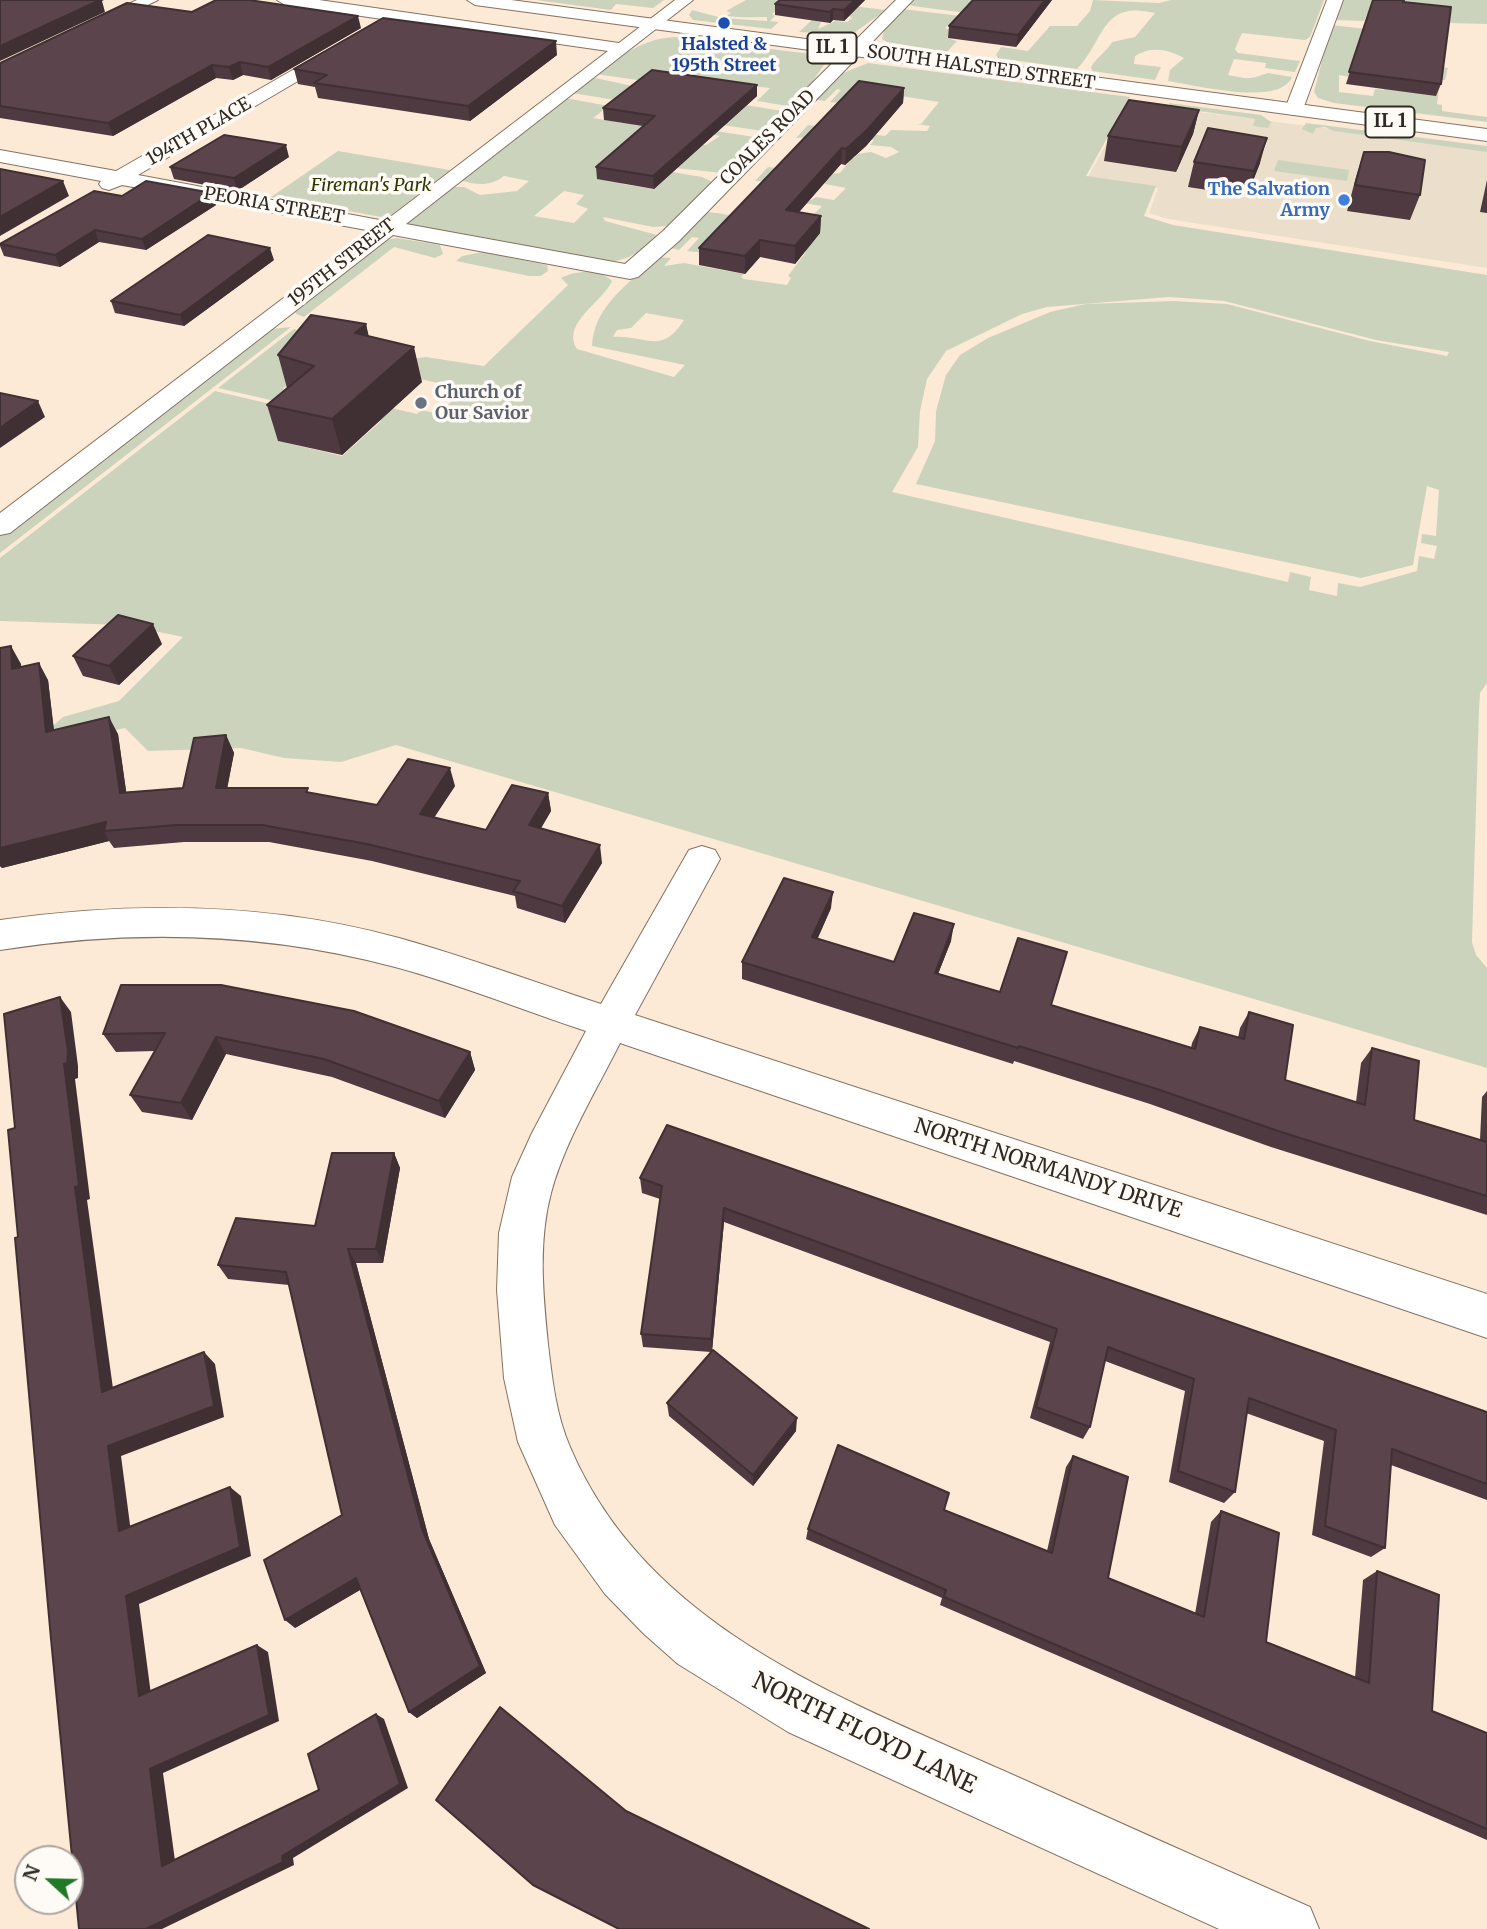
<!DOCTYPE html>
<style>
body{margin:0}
#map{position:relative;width:1487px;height:1929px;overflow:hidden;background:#fdead6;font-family:Merriweather,serif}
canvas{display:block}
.north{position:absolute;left:14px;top:1845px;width:70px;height:70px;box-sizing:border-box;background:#fefaf6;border:2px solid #aca6a1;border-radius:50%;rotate:292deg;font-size:19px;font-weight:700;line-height:28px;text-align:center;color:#302921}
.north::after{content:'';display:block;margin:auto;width:24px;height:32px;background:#207927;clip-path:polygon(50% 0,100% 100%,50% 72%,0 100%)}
</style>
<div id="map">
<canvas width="1487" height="1929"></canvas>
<div class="north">N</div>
</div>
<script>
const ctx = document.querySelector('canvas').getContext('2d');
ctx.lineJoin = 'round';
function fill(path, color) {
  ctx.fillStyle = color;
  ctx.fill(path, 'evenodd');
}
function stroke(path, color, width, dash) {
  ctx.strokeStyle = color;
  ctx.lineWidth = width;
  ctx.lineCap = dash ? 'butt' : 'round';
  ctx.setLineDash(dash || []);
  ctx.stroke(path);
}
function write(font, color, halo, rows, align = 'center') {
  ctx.font = font + ' Merriweather,serif';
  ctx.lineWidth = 7;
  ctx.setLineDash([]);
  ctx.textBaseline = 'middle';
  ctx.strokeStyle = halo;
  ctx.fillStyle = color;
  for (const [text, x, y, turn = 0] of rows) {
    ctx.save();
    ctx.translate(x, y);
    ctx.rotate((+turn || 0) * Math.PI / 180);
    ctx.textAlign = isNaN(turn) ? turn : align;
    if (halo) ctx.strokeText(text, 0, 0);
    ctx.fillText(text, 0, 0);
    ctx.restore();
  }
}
fill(new Path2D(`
 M1129,103L1487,149V268L1168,219L1149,213L1158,188L1088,177Z`), '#ebdecb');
fill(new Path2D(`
 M536,0H664L653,8L616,4L611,10Z
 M746,0H826L782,6L772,14L775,16L770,21L779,22L771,29L693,20L689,15L692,10L722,18L767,21V17C753,17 742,18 726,16L731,13L726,11Z
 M910,0H979L966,13L913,6L908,4Z
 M1093,0L1159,3L1171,0H1324L1310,37L1305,40L1242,33L1235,49L1238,53L1300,61L1295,72L1265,68L1266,63L1234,59L1228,75C1249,79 1248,80 1268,73L1292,77C1280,107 1195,85 1168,81L1170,70L1184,58C1167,49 1151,46 1135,56L1134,64L1161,67L1155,80L1092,71L1091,67C1098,56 1106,52 1112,42L1135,37L1155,13C1101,0 1106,38 1077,69L998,58L996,55L1001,47L1028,51L1050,26H1077L1090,11Z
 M1340,0H1487V24L1450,23V17L1367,14L1364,21L1332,20Z
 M852,6L886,10L851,35L799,32L812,20L821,22L818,29L835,21L847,22L852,18L848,15Z
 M902,9L961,16L945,28L953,31L947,38L957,41L947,52L887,42L882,39L885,27Z
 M1331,25L1419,35L1443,67L1448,68L1445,80H1440L1437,104L1442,105V111L1487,117V122L1334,103L1318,98L1314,92ZM1339,75L1385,84L1384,90L1375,89L1373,96L1339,92Z
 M675,37L811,54L826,62L806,91L788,106L757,101L770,88L744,85L733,93L697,87L688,96L783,111L763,131L688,120C677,129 666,125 651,136L706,145L720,136L681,129L684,126L754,137L723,173L656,166L654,162L614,158L604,165L623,169L632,175L622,184L654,189L670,174L640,169L642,167L702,177L713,182L667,226L653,227L603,217L605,221L657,235C640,256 621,262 594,264L403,226L451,187H464L480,195L517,191L529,181L504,176C490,187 476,185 459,180L565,98L609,106L593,118L624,123L641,110L659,113L664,108L572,93L590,78H595L642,88L637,94L666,99L680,85L656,79L651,82L596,74C621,56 643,38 675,37ZM564,191L584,195L576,204L588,209L574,223L534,216Z
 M868,63L1130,97L1086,176L1156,186L1144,216L1173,225L1487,275V683L1480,693L1479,709L1472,942L1476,955L1487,968V1068L396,745L341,762L284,758L241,748L148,751L125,728L49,745L47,731L63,717L119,701L183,637L125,625L0,621V558L215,391L309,413L278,441L342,456L381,421L345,412L358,400L417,414L422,410L439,414L462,391L453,386L371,369L282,388L302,395L314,410L218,388L294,329L412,359L426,357L484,366L568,285L561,278C575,270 601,269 612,281C603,302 561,323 577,349L674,377L685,365L592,346C594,305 629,284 657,257L671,258L664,266L684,263L744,274L741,277L744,279L787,285L791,278L788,276L806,252C765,245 727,257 687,251L699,238L692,237L679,250L667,247L702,212C739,211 790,243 822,206L797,202L811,200L816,197L834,200L846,188L825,184V181H755L768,167L830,174L840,173L851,159L812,152L854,158L858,154L871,152L886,158L899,152L891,147L870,145L874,140L843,135L796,138L808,125L885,136L891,130L927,131L930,126L916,124H921L939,102L882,93L846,104L830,102L841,90L837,89L825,101L812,99L838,75ZM1169,297L1224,301L1376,340L1449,352L1447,356L1370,341L1227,304L1173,301L1086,304L1050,312L988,338L960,355L946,375L936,411L935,441L916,484L1361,578L1413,565L1427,486L1439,490L1436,536L1422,534L1421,543L1437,546L1434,559L1419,556L1417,571L1360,587L1338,583L1337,596L1309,590L1311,577L1290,572L1288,582L892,492L918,447L920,411L927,379L946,351L1022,314L1047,307ZM646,313L684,320C661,356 647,335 613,337L617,330L631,328Z
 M1169,103L1261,115L1271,122L1268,128L1253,126L1255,119L1170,107Z
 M1306,123L1487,146V152L1334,131L1325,127L1316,128L1313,134L1302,129Z
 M338,151L450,170L387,218L271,197Z
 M1278,160L1349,170L1347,181L1274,171Z
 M397,238L440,245L443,254L435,258L394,247L304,317L296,314L295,311L384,240Z
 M483,252L547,265L548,271L541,276H529L456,261L462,256Z
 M291,327L0,553V536L271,329Z`), '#ccd3bd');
const minor = new Path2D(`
 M137,0H158L0,76V64Z
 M277,0H319L619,43L675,0H693L406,224L625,264L663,231L896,0H913L679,241L638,277L630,279L393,235L10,533L0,535V513L372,231L122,185L109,190L102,188L99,184L101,181L0,162V150L116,171L382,19L285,5ZM400,21L608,51L385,221L138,175Z
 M1327,0H1343L1303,109L1294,115L1287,113L1285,109Z
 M702,846L715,850L720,859L635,1015L1487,1294V1338L620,1043C596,1091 565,1141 551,1193C538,1242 543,1294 548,1344C552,1378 556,1415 570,1447C646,1626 838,1697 1002,1770C1105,1816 1207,1862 1310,1907L1319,1929H1219L788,1732L678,1664L644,1634L605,1594L555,1525L518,1442L504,1378L497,1290L499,1233L512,1177L532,1133L586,1031C522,1010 459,984 395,967C264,932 133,929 0,950V920C134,901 268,902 399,938C467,957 534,982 601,1004L689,850Z`);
const major = new Path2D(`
 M467,0H511L1487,129V141L475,5Z`);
stroke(minor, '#847361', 2);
stroke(major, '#847361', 2);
fill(minor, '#fff');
fill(major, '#fff');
fill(new Path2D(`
 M780,0H865L844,21L833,20L830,23L775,15V4Z
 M1052,0L1016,47L948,38L949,26Z
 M1373,0L1403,2L1441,84L1436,96L1346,84Z
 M192,12L361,28L271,80L243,75L233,80L216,78L113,136L0,118V63Z
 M557,55L470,121L318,98L315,87L298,84L294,69Z
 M757,85V96L654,189L597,179L596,167L643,126L604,120L603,108Z
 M904,88L903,103L866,146L845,165L841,164L799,212L821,216L820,233L795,264L760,257L745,274L699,265V248Z
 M1199,110L1193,134L1176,172L1104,161L1108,136Z
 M1364,152L1420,195L1410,220L1347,211L1356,177Z
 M289,157L237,191L174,179L170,167Z
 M1194,162L1260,163L1247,196L1188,187Z
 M1487,180V213L1480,212Z
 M212,193L216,205L146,250L99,242L60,267L4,256L0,246V244L122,196Z
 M274,260L184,326L115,313L111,301Z
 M366,324L368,336L422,382L342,455L278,441L267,405L287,388L278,355Z
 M162,644L119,685L83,676L73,656Z
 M0,648L21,664V667L48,680L54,730L118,734L126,792L183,788L226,735L234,753L227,788L310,793L377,805L455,786L434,818L486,830L548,793L551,811L541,828L602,863L565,923L517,908L515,896L372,861L269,842H184L114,848L109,841L2,868L0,866Z
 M831,908L817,939L894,962L951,941L938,974L1000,992L1051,1005L1191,1048L1192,1043L1200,1027L1238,1038L1240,1028L1249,1012L1285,1080L1356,1102L1361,1063L1372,1048L1414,1120L1480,1140L1482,1097L1487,1091V1215L1271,1147L1150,1104L1014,1061L1013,1064L742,979V962Z
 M121,985L470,1052L475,1070L445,1118L332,1077L226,1054L192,1120L142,1112L130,1095L155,1051L116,1052L103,1034Z
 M394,1153L400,1168L383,1263H356L429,1539L486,1673L417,1718L409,1712L360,1590L295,1628L342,1515L289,1285L228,1279L218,1265L315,1226Z
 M640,1178L1487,1412V1500L1391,1465L1385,1548L1371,1557L1312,1535L1324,1441L1246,1413L1235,1492L1224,1503L1169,1482L1185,1391L1105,1361L1090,1427L1083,1439L1030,1418L1050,1342L724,1222L712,1350L796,1431L753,1486L669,1416L667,1403L711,1352L643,1347L641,1334L660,1199L642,1193Z
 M1073,1456L1108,1578L1195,1614L1211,1522L1221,1511L1266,1642L1355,1678L1363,1580L1377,1571L1432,1711L1487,1733V1840L940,1605L942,1598L806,1539L808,1529L1047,1551L1066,1467Z`), '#4e3a40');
fill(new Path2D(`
 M82,0H104L102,1L105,12L0,61V46Z
 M855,0H865L844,21V10Z
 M1045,0H1052L1016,47L1018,35Z
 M833,9V20L830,23V12Z
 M358,16L361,28L271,80L268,67Z
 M556,41L557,55L470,121L468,106Z
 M240,62L243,75L233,80L229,67Z
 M212,65L216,78L113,136L108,123Z
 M757,85V96L654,189L653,176Z
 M904,88L903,103L866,146L845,165L846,149Z
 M1199,110L1193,134L1176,172L1182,147Z
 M1267,138L1260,163L1247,196L1254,171Z
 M286,145L289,157L237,191L234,178Z
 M842,148L841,164L786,227V210Z
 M63,181L69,196L0,236V217Z
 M212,193L216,205L146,250L142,239Z
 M821,216L820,233L795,264V246Z
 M95,230L99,242L60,267L55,255Z
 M760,240V257L745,274V256Z
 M270,248L274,260L184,326L180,315Z
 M366,324L374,359L355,333Z
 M414,347L422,382L342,455L332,419Z
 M38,401L45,417L0,448V428Z
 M153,624L162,644L119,685L109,666Z
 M11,646L21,664L22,686L12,669Z
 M39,663L48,680L56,750L46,732Z
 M109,717L118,734L129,811L120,793Z
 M226,735L234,753L224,805L216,788Z
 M450,768L455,786L424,832L420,814Z
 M548,793L551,811L533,842L529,825Z
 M106,822L104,831L109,841L2,868L0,866V848Z
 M600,845L602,863L565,923L562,906Z
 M833,892L831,908L811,954L812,937Z
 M954,924L951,941L932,989L935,973Z
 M60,997L71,1012L78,1066V1078L75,1079L90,1199L87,1200L115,1403L102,1392L75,1187L64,1064Z
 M216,1037L226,1054L192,1120L181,1103Z
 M470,1052L475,1070L445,1118L439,1101Z
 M394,1153L400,1168L383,1263L376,1249Z
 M724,1208V1222L712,1352L711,1339Z
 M348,1249L356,1263L429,1539L486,1673L417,1718L409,1712L422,1529Z
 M204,1352L215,1364L224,1417L121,1456L132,1540L119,1531L108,1446Z
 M797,1418L796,1431L753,1486V1475Z
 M230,1487L241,1496L251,1556L139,1604L152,1702L139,1696L126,1596Z
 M356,1578L365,1587L295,1628L285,1620Z
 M257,1645L268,1652L279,1721L163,1773L176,1868L162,1866L150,1769Z
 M376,1714L384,1719L408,1788L293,1858L294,1865L162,1929H146L282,1856Z`), '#403034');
const building = new Path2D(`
 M0,0H100L0,46Z
 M216,0H249L358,16L268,67L240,62L229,67L212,65L108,123L0,106V63L127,3L192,12Z
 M780,0H855L844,10L833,9L830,12L775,4Z
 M973,0H1045L1018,35L949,26Z
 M1373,0H1404L1403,2L1451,7L1441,84L1349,72Z
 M383,18L556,41L468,106L314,83L327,75L294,69Z
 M652,70L757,85L653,176L596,167L655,116L603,108Z
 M859,81L904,88L867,130L846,149L842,148L786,210L821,216L795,246L760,240L745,256L699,248Z
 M1129,100L1199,110L1182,147L1108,136Z
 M1208,128L1267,138L1254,171L1194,162Z
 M224,135L286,145L234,178L170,167Z
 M1364,152H1389L1425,160L1420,195L1355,185Z
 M0,169L63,181L0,217Z
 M146,181L212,193L142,239L95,230L55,255L0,244L94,191L122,196Z
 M208,235L270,248L180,315L111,301Z
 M311,315L366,324L355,333L414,347L332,419L267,405L314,366L278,355Z
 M0,393L38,401L0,428Z
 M118,615L153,624L109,666L73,656Z
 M11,646L12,669L39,663L46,732L109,717L120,793L183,788L194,738L226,735L216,788H308L306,792L377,805L408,759L450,768L420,814L486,830L512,785L548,793L529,825L600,845L562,906L513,891L520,881L367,844L262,825H176L104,831L106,822L0,848V648Z
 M784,878L833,892L812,937L894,962L914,913L954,924L935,973L1000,992L1018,938L1067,952L1051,1005L1195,1049L1200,1027L1244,1039L1249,1012L1293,1025L1285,1080L1365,1105L1372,1048L1419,1061L1414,1120L1487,1142V1196L1281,1132L1157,1089L1019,1046L1018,1048L742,962Z
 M121,985H221L354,1011L470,1052L439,1101L324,1059L216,1037L181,1103L130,1095L165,1033L103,1034Z
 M60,997L68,1051L67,1063L64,1064L79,1186L75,1187L102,1392L204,1352L214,1406L108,1446L119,1531L230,1487L240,1547L126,1596L139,1696L257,1645L269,1715L150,1769L162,1866L319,1790L308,1754L376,1714L400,1784L282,1856L283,1862L146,1929H79L51,1639L15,1238L18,1237L8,1130L15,1128L4,1014Z
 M667,1125L1487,1412V1484L1392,1449L1385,1548L1325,1526L1336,1430L1249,1398L1235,1492L1178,1471L1194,1379L1108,1347L1090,1427L1036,1407L1057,1329L724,1208L711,1339L641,1334L662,1186L640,1178Z
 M332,1153H394L376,1249H348L422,1529L480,1666L409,1712L356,1578L285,1620L264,1560L342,1515L286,1272L218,1265L236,1218L315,1226Z
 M713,1350L797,1418L753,1475L667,1403Z
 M838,1445L949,1493L944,1510L1052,1553L1073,1456L1128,1477L1108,1578L1204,1617L1221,1511L1279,1533L1266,1642L1369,1683L1377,1571L1439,1595L1432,1711L1487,1733V1829L944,1597L946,1590L808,1529Z
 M500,1707L626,1811L869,1929H619L533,1885L436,1800Z`);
fill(building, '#5b444b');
stroke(building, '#403034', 2);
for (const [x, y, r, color] of [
 [724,23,7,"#1a4fb4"],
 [1344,200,7,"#3f7fe0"],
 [421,403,7,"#6b7280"]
]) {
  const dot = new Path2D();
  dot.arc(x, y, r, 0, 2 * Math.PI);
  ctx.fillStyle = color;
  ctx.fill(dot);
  stroke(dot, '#fefaf6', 2.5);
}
write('bold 18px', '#164399', '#fefaf6', [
 ["Halsted &",724,45],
 ["195th Street",724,66]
]);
write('18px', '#302921', '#fefaf6', [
 ["SOUTH HALSTED STREET",981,68,8],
 ["194TH PLACE",199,132,-30],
 ["COALES ROAD",768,138,-45],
 ["PEORIA STREET",274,206,10],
 ["195TH STREET",342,263,-38]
]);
write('italic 18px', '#2d3800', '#fefaf6', [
 ["Fireman's Park",371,186]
]);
write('bold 18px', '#366cbe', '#fefaf6', [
 ["The Salvation",1330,190],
 ["Army",1330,211]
], 'right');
write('bold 18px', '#5b616d', '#fefaf6', [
 ["Church of",435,393],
 ["Our Savior",435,414]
], 'left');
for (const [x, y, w] of [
 [832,48,49],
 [1390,122,49]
]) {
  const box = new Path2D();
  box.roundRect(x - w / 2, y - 15.5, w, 31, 5);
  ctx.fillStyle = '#fefaf6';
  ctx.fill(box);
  stroke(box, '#302921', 2);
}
write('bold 19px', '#302921', null, [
 ["IL 1",832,48],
 ["IL 1",1390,122]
]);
write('21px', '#302921', '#fefaf6', [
 ["NORTH NORMANDY DRIVE",1048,1169,18]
]);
write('24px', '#302921', '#fefaf6', [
 ["NORTH FLOYD LANE",864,1734,26]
]);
</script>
